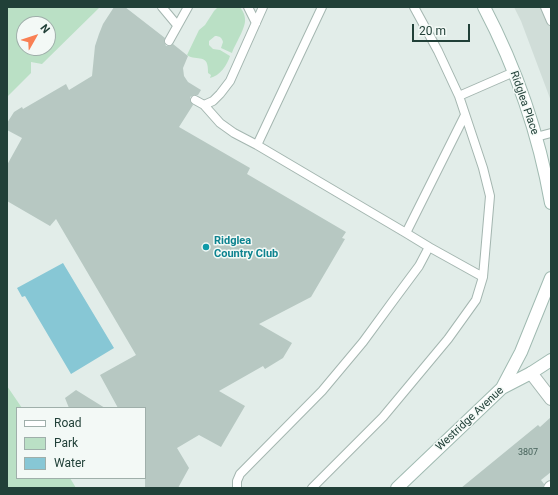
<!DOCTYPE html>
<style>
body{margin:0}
#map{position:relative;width:558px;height:495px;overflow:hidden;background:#e2ede9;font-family:Roboto,sans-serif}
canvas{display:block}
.frame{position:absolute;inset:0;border:8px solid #214038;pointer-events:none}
.legend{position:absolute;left:16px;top:407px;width:130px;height:72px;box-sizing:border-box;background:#f3f9f6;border:1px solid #9fafaa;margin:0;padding:5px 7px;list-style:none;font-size:12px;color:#214038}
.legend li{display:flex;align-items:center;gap:8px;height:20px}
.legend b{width:20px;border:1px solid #9fafaa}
.north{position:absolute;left:16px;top:16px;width:40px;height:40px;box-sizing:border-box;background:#f3f9f6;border:1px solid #9fafaa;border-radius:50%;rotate:51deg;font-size:11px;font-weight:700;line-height:16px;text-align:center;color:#214038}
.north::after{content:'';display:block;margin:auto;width:14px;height:18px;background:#f98054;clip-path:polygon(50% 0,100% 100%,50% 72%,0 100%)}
.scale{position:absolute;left:412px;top:24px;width:58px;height:18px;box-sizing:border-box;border:2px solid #214038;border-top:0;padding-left:5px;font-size:12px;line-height:14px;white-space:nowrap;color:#214038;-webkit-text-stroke:3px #f3f9f6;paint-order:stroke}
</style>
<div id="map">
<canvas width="558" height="495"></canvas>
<div class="frame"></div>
<ul class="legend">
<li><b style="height:5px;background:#fff"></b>Road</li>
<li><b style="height:11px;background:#bae0c5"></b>Park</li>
<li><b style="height:11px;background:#87c7d5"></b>Water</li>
</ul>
<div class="north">N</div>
<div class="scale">20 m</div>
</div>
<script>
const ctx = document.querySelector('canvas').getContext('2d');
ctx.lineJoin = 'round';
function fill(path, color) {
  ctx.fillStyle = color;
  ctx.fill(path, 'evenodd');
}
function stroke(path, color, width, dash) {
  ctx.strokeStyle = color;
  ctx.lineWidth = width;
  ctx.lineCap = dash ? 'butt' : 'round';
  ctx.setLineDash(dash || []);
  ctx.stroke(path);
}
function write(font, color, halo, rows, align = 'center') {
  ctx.font = font + ' Roboto,sans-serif';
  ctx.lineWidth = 3;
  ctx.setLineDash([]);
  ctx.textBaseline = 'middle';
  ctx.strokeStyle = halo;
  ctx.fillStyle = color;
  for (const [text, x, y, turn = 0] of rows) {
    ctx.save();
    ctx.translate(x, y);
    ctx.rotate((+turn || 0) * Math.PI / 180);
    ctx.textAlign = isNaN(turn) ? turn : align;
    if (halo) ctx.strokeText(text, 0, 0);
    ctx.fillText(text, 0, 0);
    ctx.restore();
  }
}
fill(new Path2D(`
 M514,7H551V101L521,21Z`), '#d0ddd8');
fill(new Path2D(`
 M7,7H100L42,64L31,62V73L7,97ZM24,24H48V48H24Z
 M218,7H240C242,10 245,14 245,19C246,28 235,44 232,53L221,48L223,42C222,38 220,36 215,36L209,41V45L213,49L220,50L230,56C227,65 220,76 210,78L211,75L208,73C209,52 197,62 187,55L199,30L205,25L214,11Z
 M7,386L22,408H17V478H70L76,488H7Z`), '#bae0c5');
fill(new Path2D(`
 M63,263L114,348L71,374L25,296L22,297L17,288Z`), '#87c7d5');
fill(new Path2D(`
 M114,7H125L165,38L164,41L166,46H169L173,44L188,56L183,68L184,76L188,82L201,90L198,95H195L190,97V100L193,105L179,127L250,168L247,174L346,232L342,238L345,239L311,297L259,324L292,343L283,358L265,369L263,366L219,391L245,406L221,447L199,435L177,448L189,468L178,488H145V408H118L100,375L136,355L56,219L50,226L7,201V165L22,138L7,130V123L14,112L22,107L23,109L66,84L69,90L92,76L95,46L99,34L103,24Z
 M76,390L105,408H69L65,398Z
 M551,417V472L541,480L544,484L543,488H461L538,425L540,427Z`), '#b7c8c2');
const lane = new Path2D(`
 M162,7L177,25
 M248,7L256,23
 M545,7L551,21
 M169,41L188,7
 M459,96L514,72
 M195,100L204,105L213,101L220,94L230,81L263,7
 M204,105L220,123L234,133L257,145L406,233L429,247L419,266L393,301L363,342L322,391L240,474L237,481V488
 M536,137L551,133
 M257,145L322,7
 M406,233L465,115
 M429,247L483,277
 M312,488L383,417L448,339L476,300L483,277L490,196L483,168L459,96L438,51L414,7`);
const street = new Path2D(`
 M531,373L551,399
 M550,488L551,487`);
const secondary = new Path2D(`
 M484,7C516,68 539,135 551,203
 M502,388L521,352L551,278
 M397,488L502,388L531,373L551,360`);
stroke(lane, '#a4b6b0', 10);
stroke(street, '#a4b6b0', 14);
stroke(secondary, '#a0bab1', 14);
stroke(lane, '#fff', 8);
stroke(street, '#fff', 12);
stroke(secondary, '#fff', 12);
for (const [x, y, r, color] of [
 [206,247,4,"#0f9aa8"]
]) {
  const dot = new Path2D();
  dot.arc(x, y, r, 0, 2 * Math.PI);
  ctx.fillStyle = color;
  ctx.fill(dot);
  stroke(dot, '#f3f9f6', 1.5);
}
write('9px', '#46625a', null, [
 ["3807",528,453]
]);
write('11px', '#214038', '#f3f9f6', [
 ["Ridglea Place",524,103,71],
 ["Westridge Avenue",470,419,-43]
]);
write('bold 11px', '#0d838f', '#f3f9f6', [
 ["Ridglea",214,241],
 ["Country Club",214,254]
], 'left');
</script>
